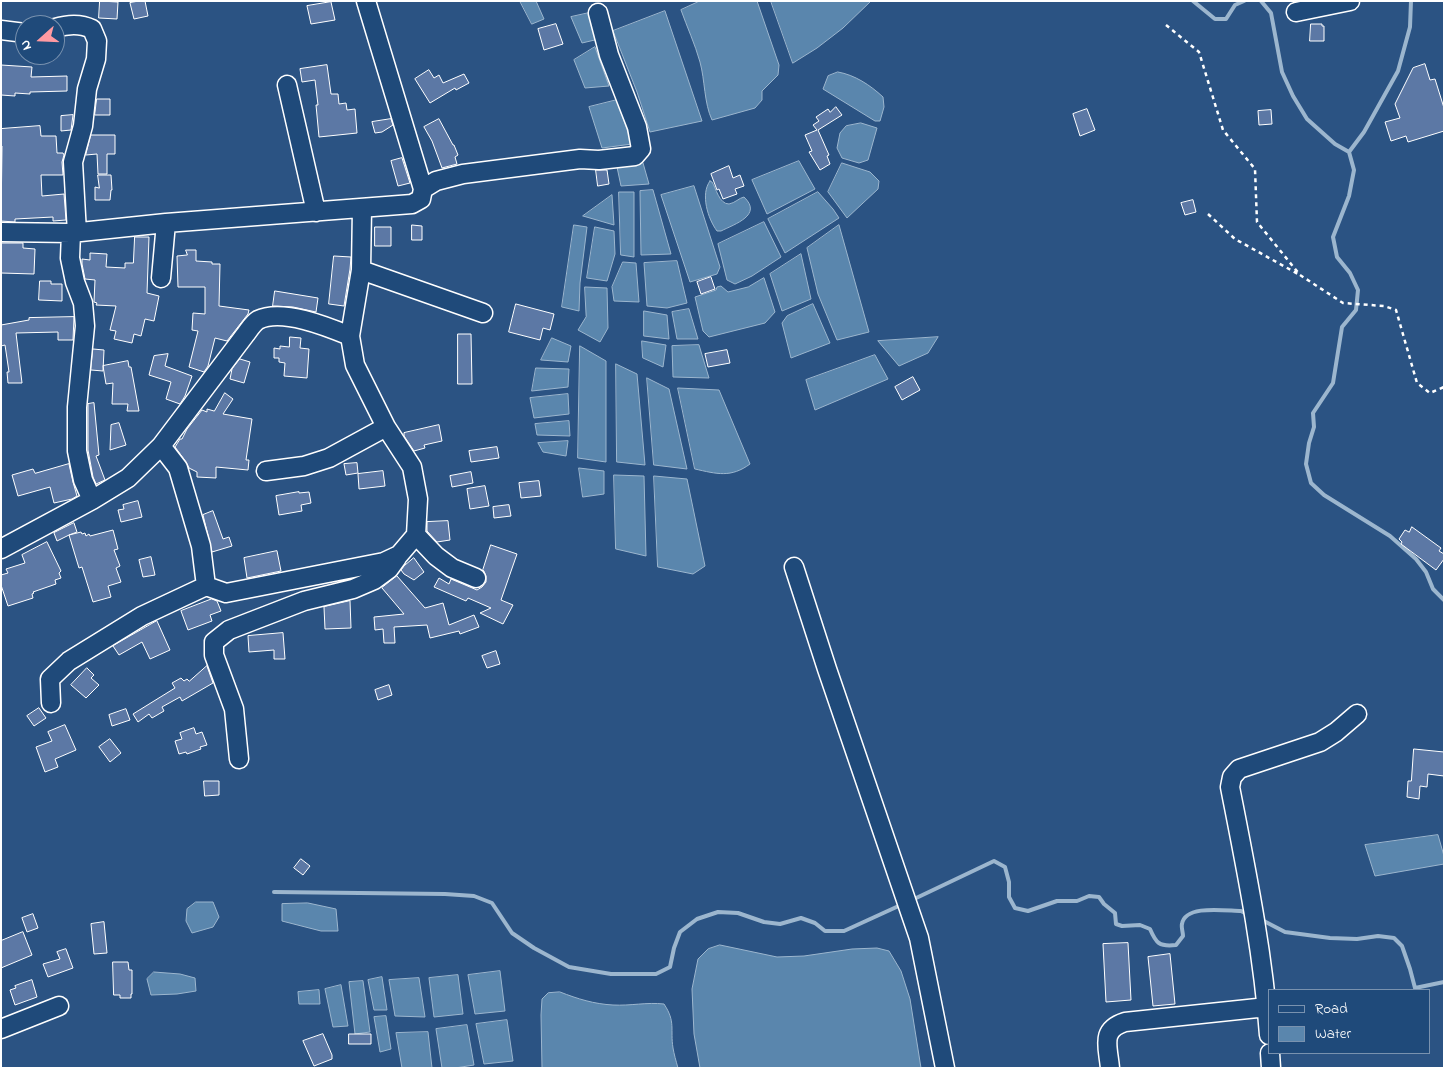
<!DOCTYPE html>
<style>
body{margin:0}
#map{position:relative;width:1445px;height:1069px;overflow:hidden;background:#2b5383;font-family:"Indie Flower",sans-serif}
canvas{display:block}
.frame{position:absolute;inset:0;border:2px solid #fff;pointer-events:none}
.legend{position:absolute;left:1268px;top:989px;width:162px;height:65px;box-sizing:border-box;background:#1f4a7a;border:1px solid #7992af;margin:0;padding:6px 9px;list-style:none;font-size:15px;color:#fff}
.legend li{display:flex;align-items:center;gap:10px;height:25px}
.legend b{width:25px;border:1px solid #7992af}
.north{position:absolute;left:15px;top:15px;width:50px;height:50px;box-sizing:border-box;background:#1f4a7a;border:1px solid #7992af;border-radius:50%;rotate:250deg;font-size:14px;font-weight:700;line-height:20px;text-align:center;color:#fff}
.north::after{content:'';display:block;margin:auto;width:18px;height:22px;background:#ff9aa2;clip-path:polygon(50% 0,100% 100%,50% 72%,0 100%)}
</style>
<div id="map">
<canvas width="1445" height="1069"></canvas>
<div class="frame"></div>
<ul class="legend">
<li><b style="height:6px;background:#1f4a7a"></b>Road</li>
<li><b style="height:14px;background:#5a86ad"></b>Water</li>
</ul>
<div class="north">N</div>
</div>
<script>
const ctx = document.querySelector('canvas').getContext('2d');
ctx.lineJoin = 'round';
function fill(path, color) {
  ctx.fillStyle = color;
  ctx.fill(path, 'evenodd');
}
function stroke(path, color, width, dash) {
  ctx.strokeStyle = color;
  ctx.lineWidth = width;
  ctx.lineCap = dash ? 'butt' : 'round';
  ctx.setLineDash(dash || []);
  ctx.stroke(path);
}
const water = new Path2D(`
 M520,1H536L544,19L532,24Z
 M700,1H757L779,65L778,75L762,91V100L755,108L712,120C704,103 705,80 700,62C695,44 687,27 681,10Z
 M771,1H871L843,28L817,48L793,63Z
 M665,11L702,121L650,132L637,92L613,31Z
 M589,13L599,39L582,43L571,17Z
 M595,47L609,86L585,88L574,60Z
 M838,72C855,75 870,85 883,97L884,107L880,121H875L823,89L828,76Z
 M617,100L632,144L602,148L589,107Z
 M861,123L877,128L868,160L859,163L842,158L837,148L840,133L846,126Z
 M799,161L815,189L767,214L752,180Z
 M643,163L649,184L621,186L617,167Z
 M842,163L870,172L879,181L878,189L847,218L828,192Z
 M710,181L712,182C716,188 719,204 729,204C735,203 739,198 744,197C763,215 735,224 721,231H717C708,219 700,194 710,181Z
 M694,186L720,267L717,274L690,282L661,195Z
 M653,190L671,254L641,255L640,191Z
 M619,192H634V257L621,255Z
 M818,192L833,209L839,218L785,253L768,219Z
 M612,195L614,225L583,216Z
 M764,222L781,257L752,276L735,284L727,280L718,244Z
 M574,225L587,227L580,283L579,311L562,307Z
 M839,225L869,332L837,340L818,294L807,248Z
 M595,227L614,231L615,254L607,281L587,278Z
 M801,254L811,299L782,311L770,274Z
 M677,261L687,303L667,308L647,306L644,263Z
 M623,262L636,263L639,302L614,301L612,287Z
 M764,278L775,312L765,323L709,337L703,331L695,297L716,290L717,287L721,286L728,292L748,287Z
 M585,287L607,288L608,328L600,342L578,330L586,317Z
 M813,304L830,343L791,358L782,323L787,316Z
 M689,309L698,339H677L672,312Z
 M644,311L667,315L669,339L644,336Z
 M938,337L928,353L899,366L878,341Z
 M552,338L571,346L568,362L541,360Z
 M642,341L666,345L663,367L643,358Z
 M699,345L709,378L673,377L672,346Z
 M580,346L606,361V462L578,458Z
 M875,355L888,379L815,410L806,380Z
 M616,364L637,374L645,465L617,462Z
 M536,368L569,369L568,387L532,391Z
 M647,378L669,389L687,469L654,465Z
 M678,388L719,390L750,464C731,478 717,474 695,469Z
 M568,394L569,414L534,418L530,398Z
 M569,421L570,436L537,435L535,424Z
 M568,441L566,456L543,452L538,443Z
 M579,468L604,471V494L583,497Z
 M614,475L644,476L646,556L616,549Z
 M654,476L687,479L705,566L693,574L658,567Z
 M1438,835L1444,856V864L1375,876L1365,845Z
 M196,902H213L219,917L213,927L192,933L186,921L187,909Z
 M308,903L336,909L338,931H321L282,921V904Z
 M720,945L777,957L804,956L852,949L877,948L889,951L901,971L910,999L921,1068H700L694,1034L692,989L698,959L708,949Z
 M500,971L505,1011L475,1014L468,975Z
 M154,972L180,974L195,978L196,991L177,994L151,995L147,979Z
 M458,975L463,1014L434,1017L429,978Z
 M382,977L387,1010H374L368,980Z
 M419,978L425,1017L395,1016L389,980Z
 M363,981L370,1032L355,1034L349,982Z
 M341,985L348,1026L333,1027L325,989Z
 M319,990L320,1004H299L298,992Z
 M560,992C578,999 594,1004 613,1005C630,1006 647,1002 664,1004C676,1022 670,1029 673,1048C674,1054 676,1061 678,1068H542L541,1015L542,999L548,993Z
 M386,1016L391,1049L380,1052L374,1017Z
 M507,1020L513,1061L484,1064L476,1024Z
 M467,1025L474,1065L455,1068H442L436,1029Z
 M428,1032L432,1068H402L396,1033Z`);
fill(water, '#5a86ad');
stroke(water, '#9cb6ce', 1);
stroke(new Path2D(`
 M1193,1L1215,19H1226L1235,5L1244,1
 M1261,1L1271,13L1282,72L1293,96L1307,119L1335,144L1349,152L1354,170L1349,196L1333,237L1337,257L1350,273L1358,290L1356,310L1342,327L1333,383L1313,413L1314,427L1309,443L1306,464L1311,483L1324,495L1390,536L1416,559L1426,572L1433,589L1444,600
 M1349,152L1364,132L1398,71L1410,27L1411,1
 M274,892L445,894L474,896L492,903L512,933L534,948L569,967L611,974H656L670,967L674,948L680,932L697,919L718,912L738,913L764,922L780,924L801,918L815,923L825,931H844L903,904
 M912,900L994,861L1005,867L1009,882V897L1015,908L1028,911L1057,901H1077L1089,896L1099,897L1104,904L1115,913L1116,924L1122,926L1140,925L1150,929C1156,943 1159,947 1176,945L1183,936C1183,932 1181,927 1182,924C1185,904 1227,911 1241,911L1245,913
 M1260,919L1285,932L1330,938L1357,939L1378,936L1394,938L1402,946L1410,969L1415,988L1444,982`), '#9cb6ce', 4);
const building = new Path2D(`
 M100,1L118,2L117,19L99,18Z
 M139,1H145L148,16L134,19L130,3Z
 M331,2L335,20L311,24L307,6Z
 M556,24L563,44L544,50L538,29Z
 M1311,24H1322V26H1324V41H1310Z
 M1425,64L1430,80L1435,79L1444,108V131L1408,142L1406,136L1391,141L1385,122L1400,118L1395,104L1413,68Z
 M1,65L32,67L31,77L67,76V91L30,92V94L15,93V96L1,95Z
 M327,65L331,94H338L339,104L346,103L347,110L355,109L357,133L319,137L316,105H318L315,80L302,82L300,69Z
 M429,70L434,78L439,75L443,83L464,74L469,83L456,90L455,88L430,103L415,79Z
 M97,99H110V115H95Z
 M836,107L842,115L818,130L829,155L827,156L830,164L820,170L809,152L812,151L805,135L817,130L813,125L819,121L816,117L828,109L830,112Z
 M1087,109L1095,130L1080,136L1073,114Z
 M1271,110L1272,124L1259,125L1258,111Z
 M73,115L71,130L61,131V116Z
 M391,119L393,125L382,132L375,133L372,122Z
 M439,119L453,145H454L458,155L455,157L457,164L442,168L432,141L424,127Z
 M40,126L41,136H56L57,153H63L64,155L62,162L63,175H41L42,196L64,194L66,220L53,221V217L15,219V222L1,221L2,146H1V129Z
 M91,135H115V154H107V174H98L97,154L86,155Z
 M402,158L410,183L398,186L391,161Z
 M729,166L733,178L740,175L744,186L735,189L737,194L723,199L719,189L717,190L711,174Z
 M596,170H607L609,184L598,186Z
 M98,175H111L112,190H111L110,200H95V187L99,188Z
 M1193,200L1196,212L1185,215L1181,203Z
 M412,225L422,226V240H412Z
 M375,227H391V246H375Z
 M135,237H149L147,293L159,296L154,321L145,319L141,336L134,334L132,343L114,339L116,331L110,330L116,306L96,305L97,303L94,302L95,280L85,279L82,264V259L90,260V253L107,254L106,267L125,268V263H133Z
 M1,243H23V248L35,249L34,274L1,273Z
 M186,250H196V261L212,262V264H220L219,306L249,310L248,314L227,341L215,338L208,366L204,372L189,367L198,331L192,330L193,313L205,314V287H178L177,256L187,255Z
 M334,256L351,257L350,269L344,306L329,304Z
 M711,277L715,289L701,294L697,282Z
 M40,281H51V284H62V301L39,300Z
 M275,291L318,298L316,312L293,307L273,306Z
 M516,304L554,314L550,330L543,328L540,340L509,332Z
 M74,317L73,340H58V332L16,333L22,383H8L7,372H9L5,345L1,346V325L29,320V318Z
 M458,334H471L472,384H458Z
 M290,337L301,338L300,348L309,349L307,378L284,376L285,363L279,362V358H274V348L280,349V346L289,347Z
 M93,349L104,350L103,371L91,370Z
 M727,350L730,363L708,367L705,354Z
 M168,354L165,366L192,376L185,396L180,404L166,399L171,382L149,375L154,356Z
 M240,359L250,362L244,383L230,379L232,369Z
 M128,361L129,367H131L139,411H127L128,404H112L113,383L106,384L103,366Z
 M913,377L920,390L902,400L895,387Z
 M225,393L233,399L223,414L252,419L246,460H249L248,470L216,467V478L197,477V472L189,468L186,462L175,447L180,439H182L187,429L202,410L207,412V409L214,411Z
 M94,403L99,455L96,456L105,480L96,484L93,477L88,450V404Z
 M119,423L126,445L110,450L111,425Z
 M439,425L442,441L424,445L425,448L414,451L404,436V433Z
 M497,447L499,458L471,462L469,451Z
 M357,463L358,473L346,475L344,464Z
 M69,464L73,482L77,496L72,499L54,503L50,487L18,496L12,475L33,469L35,473Z
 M383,471L385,486L359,489L358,474Z
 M471,472L473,483L452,487L450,476Z
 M539,481L541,496L521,498L519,483Z
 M485,486L489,506L470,509L467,489Z
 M299,492V493L309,492L311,503L301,505L302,511L279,515L276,496Z
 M138,501L142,517L121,522L118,510L124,509L123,505Z
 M509,505L511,516L494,518L493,507Z
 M213,511L223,539L229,537L232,546L212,552L203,515Z
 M448,521L450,540L437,542L427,531V522Z
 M74,523L77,532L69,535L81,532L82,534L85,533L86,536L89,534L90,536L113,530L118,549L114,550L120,566L116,568L121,582L108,586L111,597L93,602L82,567L79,568L69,535L57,541L54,533Z
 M1412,527L1441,548L1439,551L1444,554V559L1436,570L1401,544L1402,542L1399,539L1405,530L1409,532Z
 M47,542L61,571L59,573L61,578L55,580L56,584L33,592L34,593L32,594L33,598L8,606L1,585V575L8,573L6,569L25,563L22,555Z
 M491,545L517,554L501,600L513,605L503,624L480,613L491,608L468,598L466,601L434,587L439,578L449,584L451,579L477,590L482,587L486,582V576L483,570Z
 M277,551L281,571L247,578L244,558Z
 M151,557L155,575L143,577L139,560Z
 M414,558L424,572L414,580L404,574L401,570L404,566Z
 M397,576L425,608L443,603L449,625L474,615L479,627L460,634L459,631L430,638L427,625L394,627L395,643H384L383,629L375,630L374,617L404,614L382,588Z
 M212,599L217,601L221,611L210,615L212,621L188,630L181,611Z
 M350,601L351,628L325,629L324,607Z
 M157,621L170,650L150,659L142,642L119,655L113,646Z
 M283,633L285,659H274V650L249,652L248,636Z
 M496,651L500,664L487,668L482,656Z
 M207,666L213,683L182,701L180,697L162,707L164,711L152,718L149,714L138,722L133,714L175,688L172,683L181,678L184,681L187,679L189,681Z
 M87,668L94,675L91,678L99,685L86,698L71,685Z
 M389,685L392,695L378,700L375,690Z
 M39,708L46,718L34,726L27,716Z
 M126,709L130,720L112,726L109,715Z
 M65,725L76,750L55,759L58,767L45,772L36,747L52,741L48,732Z
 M194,728L196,734L202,732L207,745L200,747L201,749L187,754L186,752L179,754L175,741L182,739L180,733Z
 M110,739L121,753L110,762L99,747Z
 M1414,749L1444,752V776L1428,774L1427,787L1420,786L1419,799L1407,797L1408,781H1411Z
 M204,781H219V795L205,796Z
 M301,859L310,866L303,875L294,868Z
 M33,914L38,928L27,932L22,918Z
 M104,922L107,953L94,954L91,924Z
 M23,932L32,955L1,968V941Z
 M1128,943L1131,1000L1106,1002L1103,944Z
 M66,949L73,968L48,977L43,964L60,959L57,952Z
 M1170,954L1175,1004L1153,1006L1148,957Z
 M113,962H128L129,970H132V994H131V998H120V995H114Z
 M32,980L37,997L15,1005L10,990L16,988L15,986Z
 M323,1034L332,1055V1059L314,1066L303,1041Z
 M349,1034H371V1044H349Z`);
fill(building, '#5c78a5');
stroke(building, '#fff', 1);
const minor = new Path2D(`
 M1296,12L1350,1
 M55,28C68,24 80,23 92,29L97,41L96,59L87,89L83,126L73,162L77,233
 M1,30L25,33
 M287,85L316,212
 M423,189L436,181L463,174L580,159L599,160L635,156L641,149L637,127L609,55L598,13
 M1,232L71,233L166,223L412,204L421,199L423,189L366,1
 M71,233L70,258L75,282L83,303L85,326L77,407V451L83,480L92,500
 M361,270L483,313
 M161,278L166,223
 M350,336L361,270L362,208
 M161,446L178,468L201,546L206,586
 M266,471L304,466L329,458L386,427
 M416,535L436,556L452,568L476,578
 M1,549L92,500L128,478L161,446L245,335C249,330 253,323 258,320C282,308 328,327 350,336L355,365L386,427L412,467L418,499L416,535L399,555L384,562L226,593L206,586L142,616L69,661L50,679L51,703
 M794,567L827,669L919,938L945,1068
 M239,759L234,709L214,655V642L229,630L304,601L353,589L374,580L389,569L397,558
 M1,1029L59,1006
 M1269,1035C1263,951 1246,869 1230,787L1232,777L1239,769L1320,742L1336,732L1357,714
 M1270,1053L1271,1068
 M1110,1068C1108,1046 1100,1030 1125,1022L1267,1007`);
stroke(minor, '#fff', 21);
stroke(new Path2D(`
 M1166,25L1199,52L1223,130L1255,169L1257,222L1300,275L1343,303L1384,306L1396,310L1417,383L1430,393L1444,387
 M1208,214L1235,239L1298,274`), '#fff', 2.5, [4, 4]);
stroke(minor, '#1f4a7a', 18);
</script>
